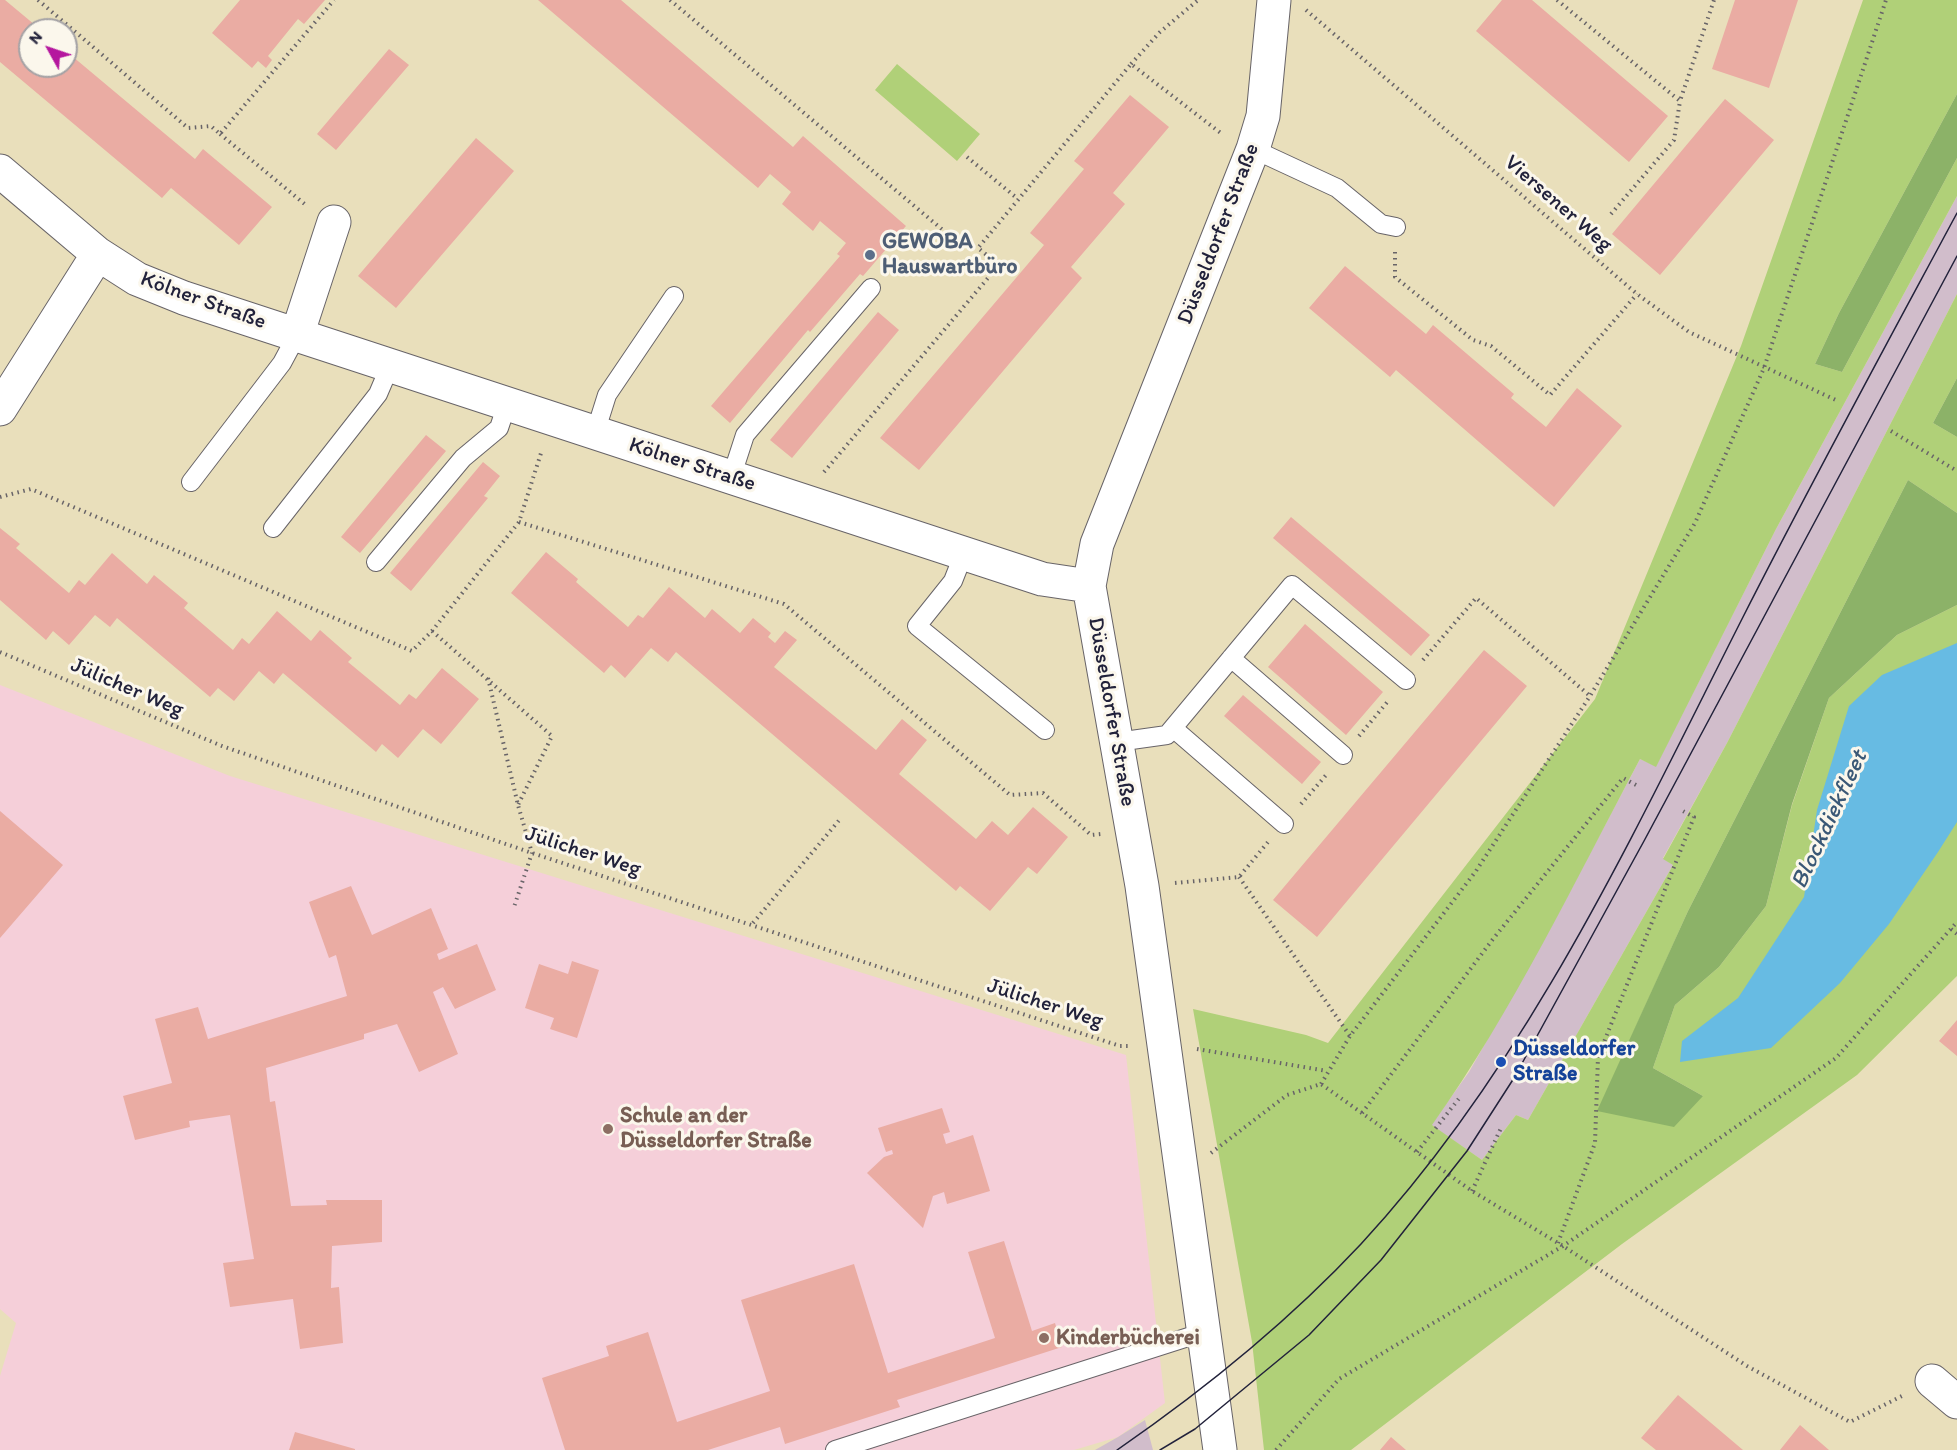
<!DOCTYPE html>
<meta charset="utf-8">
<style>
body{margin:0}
#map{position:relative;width:1957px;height:1450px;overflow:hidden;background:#e9dfbb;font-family:Itim,sans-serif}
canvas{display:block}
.north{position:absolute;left:18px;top:18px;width:60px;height:60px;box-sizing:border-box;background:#fbf7ec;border:2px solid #a4a2a5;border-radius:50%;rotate:310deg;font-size:16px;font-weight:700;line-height:24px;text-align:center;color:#22223b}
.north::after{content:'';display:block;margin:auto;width:21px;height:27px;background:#b5179e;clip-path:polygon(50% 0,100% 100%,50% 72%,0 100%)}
</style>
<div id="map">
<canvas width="1957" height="1450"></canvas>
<div class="north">N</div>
</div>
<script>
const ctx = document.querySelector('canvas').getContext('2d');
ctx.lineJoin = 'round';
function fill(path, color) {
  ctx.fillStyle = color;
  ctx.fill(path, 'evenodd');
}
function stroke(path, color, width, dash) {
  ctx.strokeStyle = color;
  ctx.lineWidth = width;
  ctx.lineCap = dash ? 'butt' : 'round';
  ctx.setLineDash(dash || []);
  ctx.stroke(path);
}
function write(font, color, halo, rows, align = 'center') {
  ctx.font = font + ' Itim,sans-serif';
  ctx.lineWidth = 6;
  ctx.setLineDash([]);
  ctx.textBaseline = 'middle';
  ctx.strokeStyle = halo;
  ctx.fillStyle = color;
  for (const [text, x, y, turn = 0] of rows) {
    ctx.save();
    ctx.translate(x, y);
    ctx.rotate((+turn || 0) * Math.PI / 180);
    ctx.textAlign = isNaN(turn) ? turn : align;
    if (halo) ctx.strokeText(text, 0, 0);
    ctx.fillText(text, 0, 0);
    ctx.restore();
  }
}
fill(new Path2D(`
 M0,685L230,776L1126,1055L1165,1403L1118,1437L1074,1450H0V1376L16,1323L0,1309Z`), '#f5cfd9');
fill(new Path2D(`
 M1957,196V294L1727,743L1663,858L1673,865L1528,1120L1516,1115L1482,1160L1431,1125L1469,1072L1550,929L1640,759L1656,766L1776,529Z
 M1145,1420L1153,1450H1095L1118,1437Z`), '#d1bdcb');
fill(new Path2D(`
 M1863,0H1957V94L1839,313L1815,364L1842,372L1957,158V196L1776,529L1656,767L1640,759C1574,883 1513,1011 1432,1125L1482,1160L1516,1115L1528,1120L1673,865L1663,859L1727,743L1957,294V378L1933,423L1957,437V513L1908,480L1688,911L1598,1111L1703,1096L1653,1068L1675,1005L1719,967L1766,906L1792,805L1829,698L1897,635L1957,605V976L1857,1075L1622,1244L1351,1450H1264L1252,1342L1193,1009L1306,1035L1328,1043L1595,699L1741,346Z
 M897,64L980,134L957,161L875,90Z`), '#b0d078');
fill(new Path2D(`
 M1957,94V158L1842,372L1815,364L1839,313Z
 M1957,378V437L1933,423Z
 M1908,480L1957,513V605L1897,635L1829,698L1792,804L1766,906L1719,967L1675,1005L1653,1068L1703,1096L1674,1127L1597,1111L1688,911Z`), '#8cb268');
fill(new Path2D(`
 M1957,643V822L1938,852L1889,924L1840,983L1771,1048L1680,1062L1682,1041L1738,998L1804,897L1817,810L1849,706L1882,675Z`), '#67bbe3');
fill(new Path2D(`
 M0,0H5L41,30H30V66H66V51L195,159L203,149L272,207L239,245L171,188L162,198L0,62Z
 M240,0H325L304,24L298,19L268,56L272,60L266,68L258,61L252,68L212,33Z
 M538,0H621L793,147L803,136L906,226L863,276L860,274L810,332L808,330L730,423L711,406L840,256L837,254L846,243L820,221L813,231L782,204L791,192L770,174L758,188Z
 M1502,0H1532L1668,116L1629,162L1476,31Z
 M1735,0H1798L1769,88L1712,69Z
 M389,49L409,65L336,150L317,134Z
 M1130,95L1169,127L1113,193L1125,204L1071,267L1082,278L919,470L880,438L1044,245L1030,233L1084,169L1074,161Z
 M1725,99L1774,140L1660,275L1612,234Z
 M476,138L514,171L396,308L358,276Z
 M1345,266L1426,334L1433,325L1514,394L1511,398L1546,427L1577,388L1622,426L1554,507L1396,370L1390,377L1309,308Z
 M878,312L899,330L792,458L770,440Z
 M426,435L446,451L360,553L341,537Z
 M483,462L500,476L484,496L488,498L411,591L390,573Z
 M1291,517L1430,635L1411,656L1273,538Z
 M0,528L20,544L16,548L69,593L79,580L85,585L112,553L147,584L154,575L188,603L184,608L233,650L242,638L249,644L277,611L311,641L320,630L352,658L348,662L400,705L409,694L416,699L442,668L479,699L441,744L423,729L398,758L382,744L376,752L283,673L274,684L259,671L234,701L218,688L210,697L117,618L110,627L95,615L69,645L53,631L46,640L0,600Z
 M546,552L578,579L576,582L628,627L638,615L643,618L669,587L705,618L712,609L740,633L753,618L771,633L768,637L775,643L785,631L797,640L774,667L876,750L902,719L927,740L899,774L976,839L992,821L1008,835L1033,807L1068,837L1037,874L1028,867L990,911L960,886L956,891L676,652L668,662L651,648L625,678L611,665L604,673L511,593Z
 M1305,624L1383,692L1346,735L1268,667Z
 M1484,650L1527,686L1317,937L1273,900Z
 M1243,695L1321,762L1302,784L1224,716Z
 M0,811L63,865L0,938Z
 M351,886L372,935L431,908L448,949L437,954L439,960L477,944L496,990L455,1009L443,987L433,992L458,1054L419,1072L397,1024L364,1034V1039L266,1068L270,1102L275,1101L291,1206L327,1205L326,1200H382V1242L332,1246L331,1288L339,1287L343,1343L300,1349L293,1299L230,1307L223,1263L254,1259L230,1115L189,1121L190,1127L135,1140L123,1096L172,1083L155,1019L198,1007L208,1039L347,996L336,955L329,958L309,902Z
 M572,961L599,970L577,1038L550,1029L554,1018L525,1008L539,964L568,974Z
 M1957,1020V1056L1939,1041Z
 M942,1108L950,1132L943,1134L946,1144L973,1135L990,1191L947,1204L944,1192L933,1196L923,1228L867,1173L884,1157L893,1154L892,1150L886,1152L878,1128Z
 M1004,1241L1032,1331L1055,1323L1062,1347L897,1400L900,1407L785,1444L780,1427L708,1450H565L542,1378L609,1356L606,1346L648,1332L677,1422L770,1391L741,1300L854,1264L888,1373L995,1338L968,1252Z
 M1678,1395L1743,1450H1656L1641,1438Z
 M1800,1425L1829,1450H1780Z
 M295,1432L355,1449V1450H289Z
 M1391,1437L1406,1450H1380Z`), '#eaaca3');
const lane = new Path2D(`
 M1253,149L1337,188L1381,224L1396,227
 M595,433L607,395L674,296
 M731,478L745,435L871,288
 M191,482L282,363L297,335
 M273,528L378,394L390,366
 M964,553L953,581L917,626L1045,730
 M376,562L463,458L499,428L507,404
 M1231,658L1343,755
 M1173,728L1284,824
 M1117,742L1167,735L1292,585L1406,680
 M835,1450L1204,1332`);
const street = new Path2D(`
 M0,171L98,254L137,279L184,298L1042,579L1089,586
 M297,335L334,222
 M0,409L98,254
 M1932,1381L1957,1402
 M1220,1450L1142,886L1089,586L1097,544L1253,149L1263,116L1274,0`);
stroke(lane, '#686468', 20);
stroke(street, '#686468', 35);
stroke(new Path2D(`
 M38,0L188,128L211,126L220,134L334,0
 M670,0L944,231L977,248
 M1557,0L1680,101L1714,0
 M1306,10L1637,294L1689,332L1838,401
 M1131,64L1160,32L1198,0
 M220,134L307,206
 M967,157L1018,199
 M1611,214L1674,140L1680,101
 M1395,252V277L1473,340L1491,346L1550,395L1637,294
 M1891,431L1957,471
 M824,472L999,265L978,248L1131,64L1222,134
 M0,497L31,489L412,651L432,631L519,522L542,450
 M519,522L784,604L1010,795L1043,793L1091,835L1101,834
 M432,631L552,736L518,805
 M0,652L222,746L532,853L1120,1046H1130
 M1423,660L1476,598L1590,696
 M488,678L518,805L532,853L514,907
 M1359,736L1389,700
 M1301,804L1327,774
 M1239,877L1350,1036
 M1175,883L1239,877L1268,842
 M753,923L841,818
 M1951,929L1957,934
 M1197,1049L1327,1071
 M1321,1084L1350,1036L1476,871L1590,696L1695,523L1764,368L1886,0
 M1362,1113L1493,939L1623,778L1638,786
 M1417,1152L1461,1096
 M1211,1153L1287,1095L1321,1084L1472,1191L1563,1246L1747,1366L1850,1422L1904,1395
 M1472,1191L1501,1128
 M1558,1243L1595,1143L1598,1057L1694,817L1681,810
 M1276,1450L1339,1379L1563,1246L1836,1058L1957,922`), '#686468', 4, [1.5, 4.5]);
stroke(lane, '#fff', 18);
stroke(street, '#fff', 33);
stroke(new Path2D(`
 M1117,1450C1204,1390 1288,1322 1361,1244C1528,1064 1633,834 1743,617C1812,481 1885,347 1957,213
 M1160,1450L1195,1429L1309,1335L1381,1260L1467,1151L1514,1078L1644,841L1957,256`), '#22223b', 1.5);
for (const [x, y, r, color] of [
 [870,255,6,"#5c6f8a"],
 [1501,1062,6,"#1a4fb4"],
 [608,1129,6,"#8d6e63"],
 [1044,1338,6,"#8d6e63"]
]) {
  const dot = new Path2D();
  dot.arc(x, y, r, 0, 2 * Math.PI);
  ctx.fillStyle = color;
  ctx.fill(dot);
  stroke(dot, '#fbf7ec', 2);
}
write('22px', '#22223b', '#fbf7ec', [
 ["Viersener Weg",1558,204,41],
 ["Düsseldorfer Straße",1219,234,-69],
 ["Kölner Straße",203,301,20],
 ["Kölner Straße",692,465,18],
 ["Jülicher Weg",127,688,23],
 ["Düsseldorfer Straße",1111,712,80],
 ["Jülicher Weg",583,852,18],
 ["Jülicher Weg",1045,1004,18]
]);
write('bold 22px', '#4e5e75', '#fbf7ec', [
 ["GEWOBA",882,242],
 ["Hauswartbüro",882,267]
], 'left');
write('bold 22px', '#164399', '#fbf7ec', [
 ["Düsseldorfer",1513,1049],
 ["Straße",1513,1074]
], 'left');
write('bold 22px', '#785e54', '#fbf7ec', [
 ["Schule an der",620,1116],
 ["Düsseldorfer Straße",620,1141],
 ["Kinderbücherei",1056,1338]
], 'left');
write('italic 24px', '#3a5876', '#fbf7ec', [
 ["Blockdiekfleet",1830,820,-65]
]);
</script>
